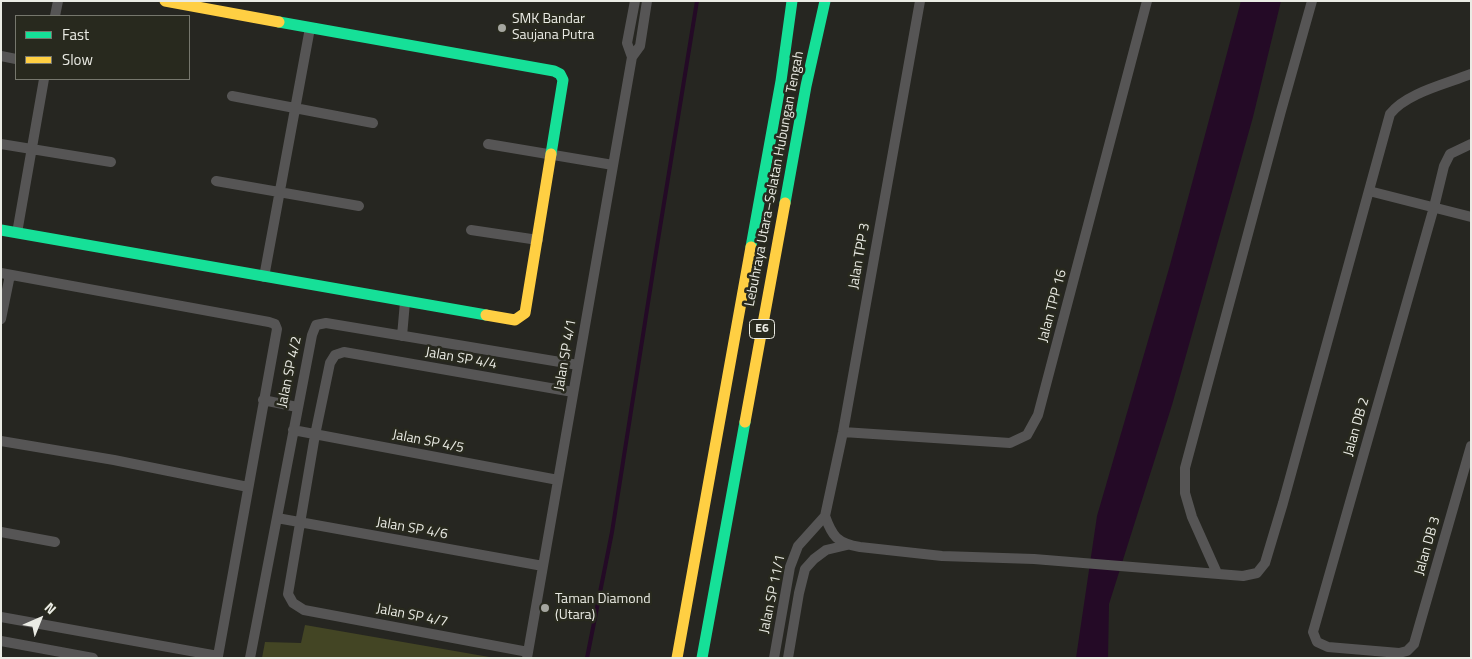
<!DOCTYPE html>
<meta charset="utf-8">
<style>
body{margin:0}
#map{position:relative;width:1472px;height:659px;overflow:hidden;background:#262621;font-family:"Titillium Web",sans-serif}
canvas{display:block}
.frame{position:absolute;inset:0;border:2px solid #eaebe4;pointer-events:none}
.legend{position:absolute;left:15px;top:15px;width:175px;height:65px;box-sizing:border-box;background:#28291e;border:1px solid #76776d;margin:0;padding:6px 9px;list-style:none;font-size:15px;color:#eaebe4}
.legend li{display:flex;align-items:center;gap:10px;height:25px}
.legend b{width:25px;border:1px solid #76776d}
.north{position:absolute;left:15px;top:594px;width:50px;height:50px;-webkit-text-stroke:4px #28291e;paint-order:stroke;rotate:44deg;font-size:14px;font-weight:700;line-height:20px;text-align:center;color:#eaebe4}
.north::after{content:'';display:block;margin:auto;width:18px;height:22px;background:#eaebe4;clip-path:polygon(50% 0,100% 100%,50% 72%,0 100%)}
</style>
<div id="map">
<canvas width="1472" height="659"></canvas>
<div class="frame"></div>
<ul class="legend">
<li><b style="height:6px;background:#16e098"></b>Fast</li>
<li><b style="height:6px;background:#ffcf43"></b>Slow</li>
</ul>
<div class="north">N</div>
</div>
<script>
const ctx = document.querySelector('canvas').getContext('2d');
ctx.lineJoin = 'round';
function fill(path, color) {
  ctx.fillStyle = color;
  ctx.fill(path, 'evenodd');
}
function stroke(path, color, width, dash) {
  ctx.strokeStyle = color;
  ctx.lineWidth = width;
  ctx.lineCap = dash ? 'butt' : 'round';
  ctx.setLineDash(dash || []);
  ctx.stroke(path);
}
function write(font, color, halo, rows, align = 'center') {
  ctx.font = font + ' "Titillium Web",sans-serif';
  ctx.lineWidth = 5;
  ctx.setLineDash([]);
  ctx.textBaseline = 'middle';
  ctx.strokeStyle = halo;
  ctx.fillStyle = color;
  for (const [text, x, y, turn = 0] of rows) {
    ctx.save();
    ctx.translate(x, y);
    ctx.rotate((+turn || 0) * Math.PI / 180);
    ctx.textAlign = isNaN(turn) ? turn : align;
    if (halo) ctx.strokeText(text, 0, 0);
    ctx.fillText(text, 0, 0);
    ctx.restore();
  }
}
fill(new Path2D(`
 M305,625L495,658H262L265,642L301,643Z`), '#434524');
fill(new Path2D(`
 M1241,1H1281L1253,117L1172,405L1109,604L1108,658H1076L1097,516L1170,265Z`), '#240a26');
stroke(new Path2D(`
 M587,658L612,532L657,246L697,1`), '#240a26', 4);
stroke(new Path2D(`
 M55,16L58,1
 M1,56L16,59
 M632,57L627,43L635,1
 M232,96L373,123
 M1,144L111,162
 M488,144L613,165
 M1471,144L1450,154L1444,166L1434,207L1313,632L1317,642L1328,647L1399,653L1407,651L1414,644L1471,446
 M216,181L359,206
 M1369,191L1471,217
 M471,230L538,240
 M17,233L44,79
 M1,273L269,322L275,324L277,329L218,656L1,617
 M264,277L310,28
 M1,319L10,275
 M402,336L405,302
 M263,400L297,407
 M293,430L558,480
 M843,432L1010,443L1027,435L1038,415L1147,1
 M1,441L114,460L248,487
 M825,516C832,536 837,543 860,547L942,556L1034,559L1243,576L1257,573L1265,563L1283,503L1390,114C1406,93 1446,84 1471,74
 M277,518L543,566
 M1,532L55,542
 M1217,573L1192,517L1185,493V468L1281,111L1312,1
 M1,641L93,658
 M528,652L304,610L293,603L288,594L315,435L330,363L335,355L344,352L573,392
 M250,658L312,335L316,325L326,323L578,365
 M527,658L632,57L640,46L647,1
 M774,658L790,567L798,546L825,516L843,432L920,1
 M788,658L799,593L805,569L814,559L826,550L847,545`), '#565555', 10);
stroke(new Path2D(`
 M279,22L554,71L560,74L563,80L551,154
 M785,203L806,86L825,1
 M1,230L486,315
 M751,247L781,81L792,1
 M702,658L745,422`), '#16e098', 11);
stroke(new Path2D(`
 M165,1L279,22
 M486,315L515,320L525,313L551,154
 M745,422L785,203
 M677,658L751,247`), '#ffcf43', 11);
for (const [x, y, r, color] of [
 [502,28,5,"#a5a6a0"],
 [545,608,5,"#a5a6a0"]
]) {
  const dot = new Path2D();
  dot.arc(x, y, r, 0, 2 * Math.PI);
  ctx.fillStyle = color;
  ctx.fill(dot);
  stroke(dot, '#28291e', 2);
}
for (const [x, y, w] of [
 [762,329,25]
]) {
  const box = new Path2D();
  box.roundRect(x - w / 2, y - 9.5, w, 19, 4);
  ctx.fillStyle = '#28291e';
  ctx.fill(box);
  stroke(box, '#eaebe4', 1);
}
write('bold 12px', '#eaebe4', null, [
 ["E6",762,329]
]);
write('14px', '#eaebe4', '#28291e', [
 ["SMK Bandar",512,20],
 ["Saujana Putra",512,36],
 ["Taman Diamond",555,600],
 ["(Utara)",555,616]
], 'left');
write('14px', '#eaebe4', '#28291e', [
 ["Lebuhraya Utara–Selatan Hubungan Tengah",775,179,-79],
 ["Jalan TPP 3",860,256,-80],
 ["Jalan TPP 16",1053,306,-75],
 ["Jalan SP 4/1",566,355,-80],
 ["Jalan SP 4/4",461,359,10],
 ["Jalan SP 4/2",290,372,-78],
 ["Jalan DB 2",1357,427,-74],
 ["Jalan SP 4/5",428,442,11],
 ["Jalan SP 4/6",412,529,10],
 ["Jalan DB 3",1428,546,-74],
 ["Jalan SP 11/1",773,594,-78],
 ["Jalan SP 4/7",412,616,11]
]);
</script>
